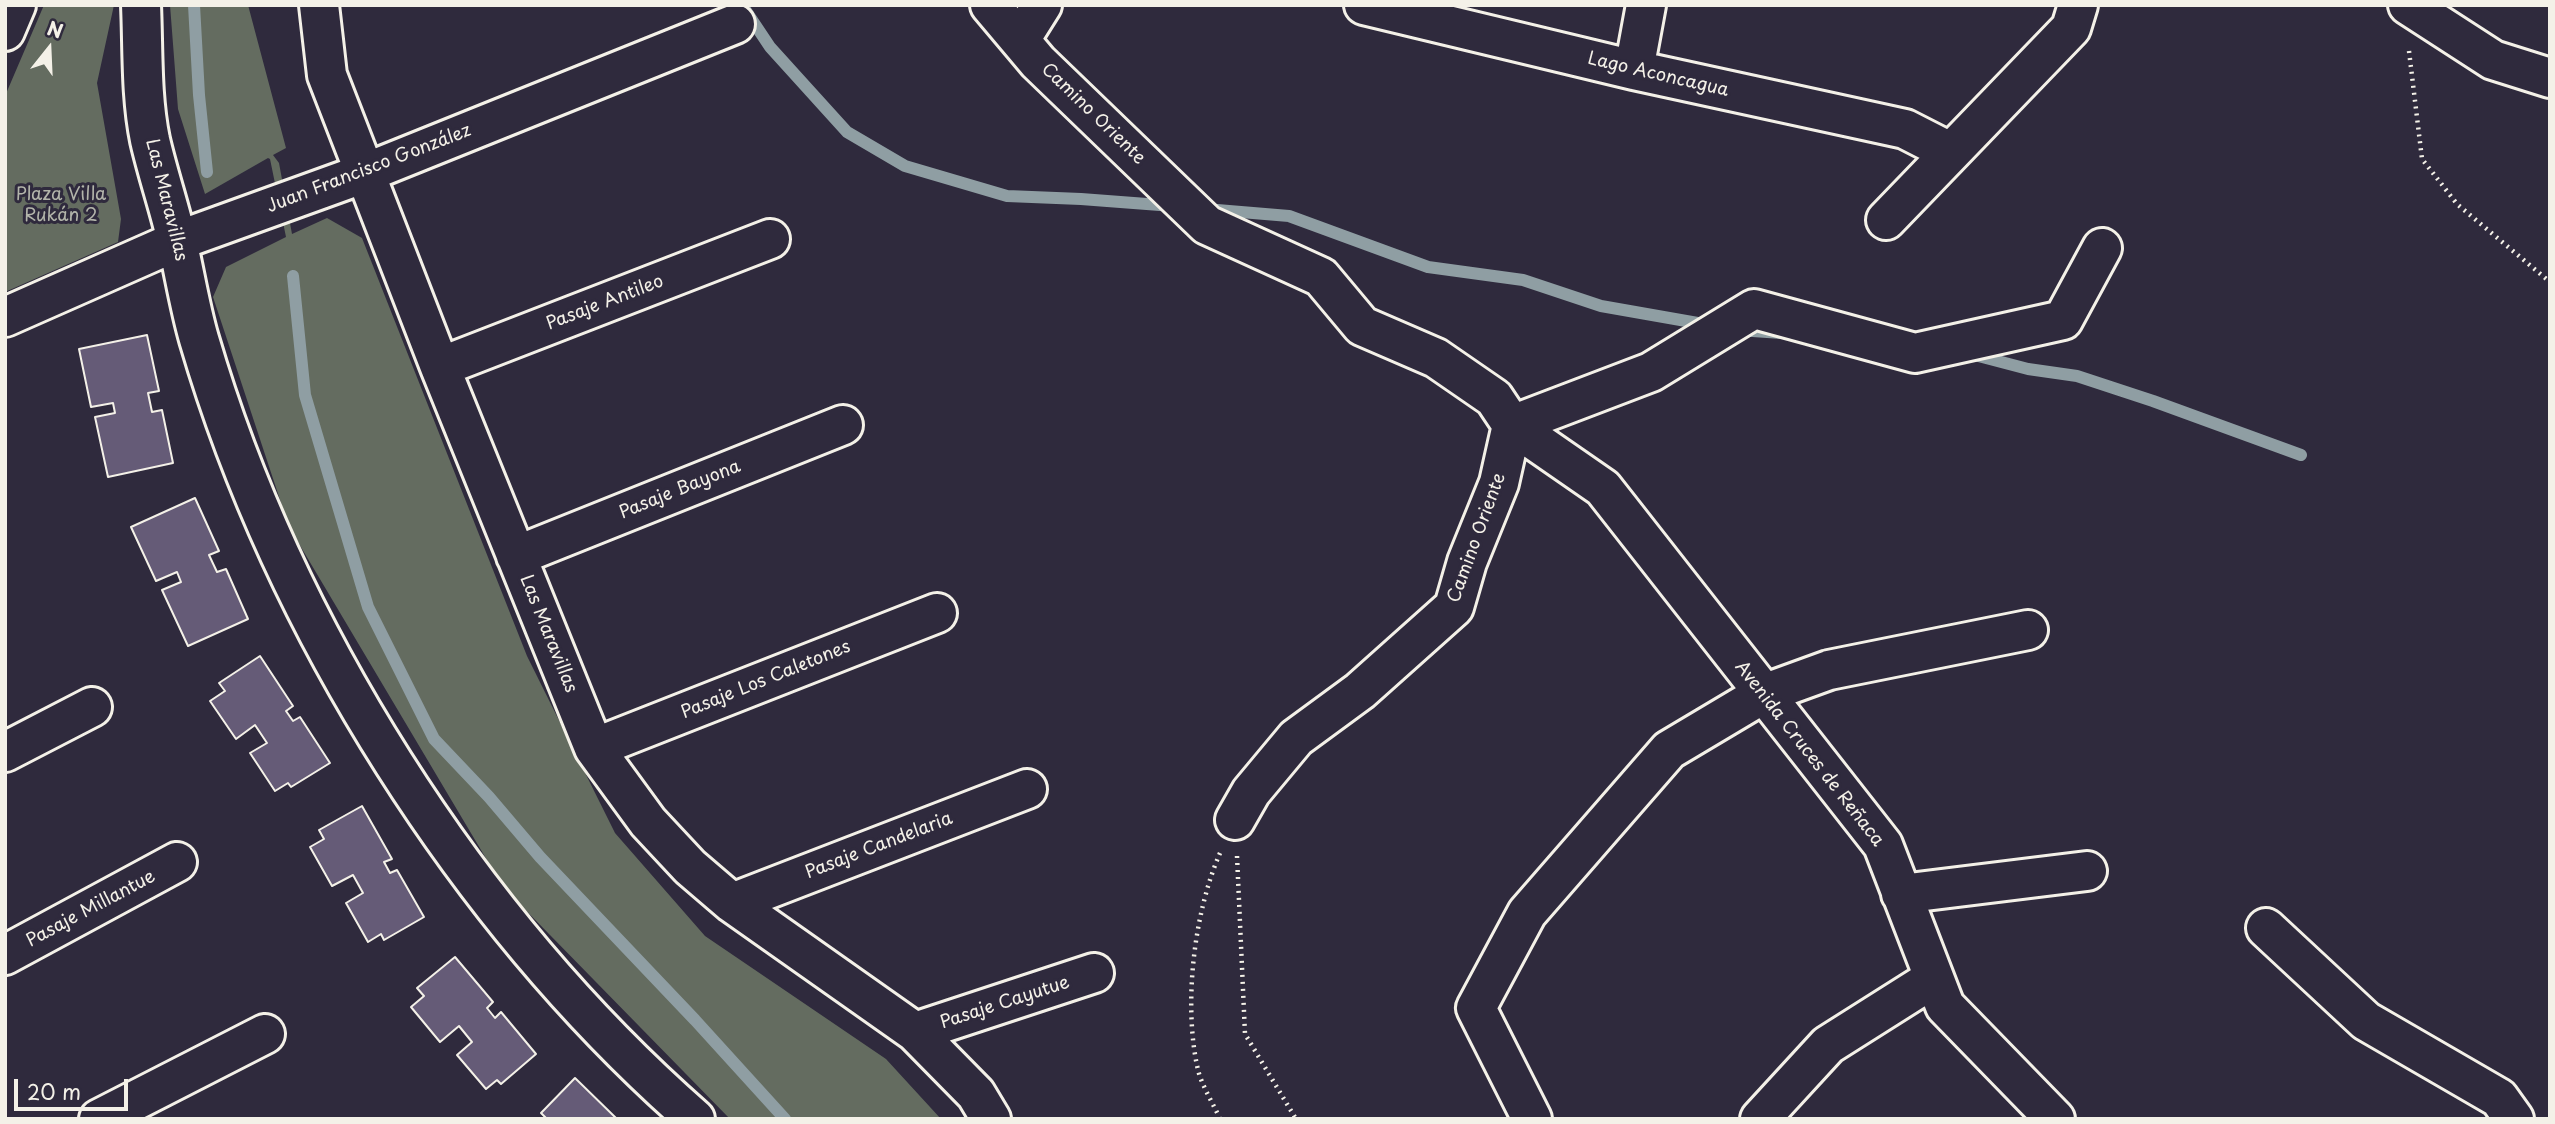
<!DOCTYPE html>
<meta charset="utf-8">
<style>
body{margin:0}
#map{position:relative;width:2555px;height:1124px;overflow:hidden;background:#2f2a3d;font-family:"Playpen Sans",sans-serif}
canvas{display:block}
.frame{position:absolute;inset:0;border:7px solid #f4f1e8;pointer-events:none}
.north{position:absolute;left:14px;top:14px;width:70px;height:70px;-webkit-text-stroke:5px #2f2a3d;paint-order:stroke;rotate:18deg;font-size:19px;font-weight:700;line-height:28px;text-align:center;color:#f4f1e8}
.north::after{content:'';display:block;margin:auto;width:24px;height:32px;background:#f4f1e8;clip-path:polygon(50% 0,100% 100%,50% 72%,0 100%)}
.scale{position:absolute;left:14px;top:1079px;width:114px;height:32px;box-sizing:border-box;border:4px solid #f4f1e8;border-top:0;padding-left:9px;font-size:21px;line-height:24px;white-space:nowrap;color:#f4f1e8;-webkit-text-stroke:5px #2f2a3d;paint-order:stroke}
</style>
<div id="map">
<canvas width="2555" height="1124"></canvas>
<div class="frame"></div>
<div class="north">N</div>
<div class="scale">20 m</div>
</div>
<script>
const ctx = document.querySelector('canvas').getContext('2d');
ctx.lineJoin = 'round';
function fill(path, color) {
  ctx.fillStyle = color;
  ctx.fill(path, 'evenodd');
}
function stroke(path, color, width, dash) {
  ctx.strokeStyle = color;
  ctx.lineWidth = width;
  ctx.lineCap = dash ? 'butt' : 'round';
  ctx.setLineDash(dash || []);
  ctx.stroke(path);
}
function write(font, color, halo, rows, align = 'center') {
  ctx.font = font + ' "Playpen Sans",sans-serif';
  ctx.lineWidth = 6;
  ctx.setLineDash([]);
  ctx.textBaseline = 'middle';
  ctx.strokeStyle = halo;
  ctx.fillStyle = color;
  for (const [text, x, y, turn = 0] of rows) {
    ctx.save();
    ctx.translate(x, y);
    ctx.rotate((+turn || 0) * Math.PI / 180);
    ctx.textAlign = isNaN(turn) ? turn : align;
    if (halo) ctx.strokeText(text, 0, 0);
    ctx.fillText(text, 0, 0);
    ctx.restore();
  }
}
fill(new Path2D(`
 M44,5H114L97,83L121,219L118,242L5,292V96Z
 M170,5H248L286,148L273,155L279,163L292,234L327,218L362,238L527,656L615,833L705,936L886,1059L941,1119H730L503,887L289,527L213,297L226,267L286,237L270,159L268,158L205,194L178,109Z`), '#646c60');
stroke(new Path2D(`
 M194,5L199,95L207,172
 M742,5L770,47L847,132L905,166L1007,196L1081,199L1173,206
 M1205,209L1289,216L1428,267L1523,280L1601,306L1709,325
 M293,276L305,395L368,607L434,739L489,797L540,857L695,1020L785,1119
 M1738,330L1782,333
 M1967,353L2028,369L2077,376L2153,401L2301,455`), '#8f9ea3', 12);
const building = new Path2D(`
 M147,335L159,391L148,393L152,412L162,410L173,463L108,477L95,417L115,413L113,403L91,407L79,349Z
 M195,498L219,551L209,555L217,572L226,569L248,619L188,646L162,590L181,582L177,572L156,581L131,527Z
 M260,656L293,706L286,711L293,721L300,717L330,763L291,787L288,783L275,791L250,753L267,743L255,725L236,739L210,701L225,691L219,683Z
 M362,806L392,859L384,862L390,873L397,870L424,917L384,940L381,934L368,942L346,903L363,893L353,875L332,886L310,847L324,839L319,830Z
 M455,957L493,1002L487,1008L495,1018L501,1012L536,1054L501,1084L497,1080L486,1089L457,1055L472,1042L459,1026L440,1042L411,1007L424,996L417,988Z
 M575,1078L617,1119H547L541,1113Z`);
fill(building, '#655b77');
stroke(building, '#f4f1e8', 2);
const street = new Path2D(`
 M141,5C143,49 141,96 150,140C158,175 170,209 178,245C185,276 190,308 199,339C284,629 468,920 695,1119
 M319,5L327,75L440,367L594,748L648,822L690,867L732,903L915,1032L976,1094L991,1119
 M990,5L1038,62L1207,225L1321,277L1362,326L1436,358L1494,398L1512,425L1499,483L1467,562L1454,607L1360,691L1296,738L1251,792L1235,820
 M1364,5L1634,70L1905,129L1950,152
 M2408,5L2493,60L2550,78
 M5,31L16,5
 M1020,40L1042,5
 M1634,70L1646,5
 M1886,220L2071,28L2078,5
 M5,317L177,241L365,173L735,24
 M440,367L770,239
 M1512,425L1603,488L1883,845L1945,1006L2055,1119
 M1512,425L1651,372L1754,309L1915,353L2063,320L2102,248
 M516,556L843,425
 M594,748L937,613
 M5,752L92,707
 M1901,894L2087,871
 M732,903L1027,789
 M2266,928L2366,1021L2499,1098L2514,1119
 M5,955L177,862
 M915,1032L1094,973
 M99,1119L265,1034
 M1532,1119L1476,1008L1527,913L1669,750L1763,694L1829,670L2028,630
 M1760,1119L1828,1045L1934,978`);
stroke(street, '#f4f1e8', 44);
stroke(new Path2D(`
 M2409,51L2422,159L2457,204L2550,282
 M1220,853C1194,913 1183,1005 1198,1070C1202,1086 1213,1103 1220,1119
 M1237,856L1245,1034L1296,1119`), '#f4f1e8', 4.5, [2, 5]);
stroke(street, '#2f2a3d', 38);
write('18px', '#f4f1e8', '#2f2a3d', [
 ["Lago Aconcagua",1658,75,13],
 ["Camino Oriente",1093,114,44],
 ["Juan Francisco González",369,169,-21],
 ["Las Maravillas",166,200,76],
 ["Pasaje Antileo",605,303,-21],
 ["Pasaje Bayona",680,490,-22],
 ["Camino Oriente",1477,538,-70],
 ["Las Maravillas",548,634,68],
 ["Pasaje Los Caletones",766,680,-22],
 ["Avenida Cruces de Reñaca",1809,754,52],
 ["Pasaje Candelaria",879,846,-21],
 ["Pasaje Millantue",91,909,-28],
 ["Pasaje Cayutue",1005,1003,-18]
]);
write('18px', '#b3b5ab', '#2f2a3d', [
 ["Plaza Villa",61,195],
 ["Rukán 2",61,216]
]);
</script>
